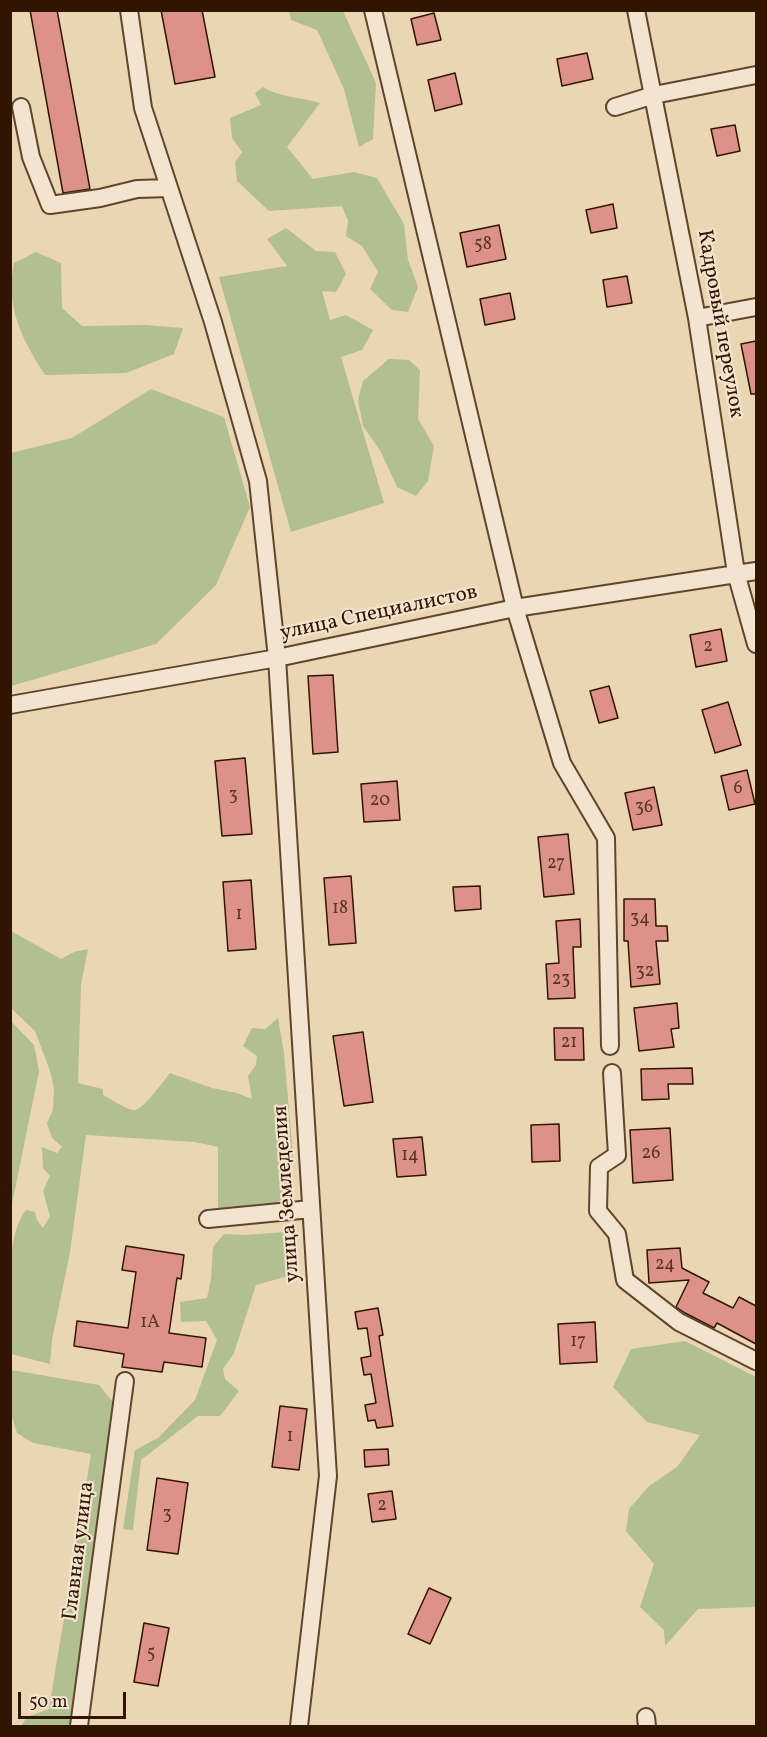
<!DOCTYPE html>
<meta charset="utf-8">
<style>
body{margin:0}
#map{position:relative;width:767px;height:1737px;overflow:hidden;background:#ebd6b4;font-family:Vollkorn,serif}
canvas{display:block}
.frame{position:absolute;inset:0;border:12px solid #321500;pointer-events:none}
.scale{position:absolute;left:18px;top:1692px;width:108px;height:27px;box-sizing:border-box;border:3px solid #321500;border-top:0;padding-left:8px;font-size:18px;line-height:21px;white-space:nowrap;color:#321500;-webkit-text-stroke:4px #f2e4ce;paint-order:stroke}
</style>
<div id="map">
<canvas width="767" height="1737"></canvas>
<div class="frame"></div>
<div class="scale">50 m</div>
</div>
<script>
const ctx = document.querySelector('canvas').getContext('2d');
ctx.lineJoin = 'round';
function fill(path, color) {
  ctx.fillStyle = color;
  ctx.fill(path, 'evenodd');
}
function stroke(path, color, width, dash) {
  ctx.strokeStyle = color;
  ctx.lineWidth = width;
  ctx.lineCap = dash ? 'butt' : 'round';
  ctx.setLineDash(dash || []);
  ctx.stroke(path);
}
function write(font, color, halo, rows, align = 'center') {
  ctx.font = font + ' Vollkorn,serif';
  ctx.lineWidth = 4.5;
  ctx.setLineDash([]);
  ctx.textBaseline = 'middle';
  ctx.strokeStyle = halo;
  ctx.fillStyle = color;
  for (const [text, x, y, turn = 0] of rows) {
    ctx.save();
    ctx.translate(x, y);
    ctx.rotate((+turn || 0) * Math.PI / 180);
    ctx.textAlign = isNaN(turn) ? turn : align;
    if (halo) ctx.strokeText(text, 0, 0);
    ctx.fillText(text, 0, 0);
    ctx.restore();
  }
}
fill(new Path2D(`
 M289,11H343L376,83L373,139L359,147L344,89L317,30L291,20Z
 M263,87C280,98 301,97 320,103L287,147L313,179L354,172L377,178L404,224L408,260L418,287L408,312L392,310L370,289L378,272L362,246L346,236L348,221L342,206L269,211L237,181L235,162L242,152L232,138L230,118L261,105L255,93Z
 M286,228L316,251L335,252L346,274L336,292L322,291L330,320L346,315L373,330L362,350L341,357L384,503L291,532L219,277L287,266L267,239Z
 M36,252L61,263L62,308L82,326L145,325L183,328L174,354L126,373L45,375C22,339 5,307 14,263Z
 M389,359L409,360L420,370L418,419L434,446L428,481L416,496L397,487L381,452L363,426L358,400L363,381Z
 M151,389L224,417L250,507L216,585L156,644L11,686V453L72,438Z
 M11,931L61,959L74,952L88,949L81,985L78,1083L103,1089V1095C112,1099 124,1109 134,1110C144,1110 163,1081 170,1073L212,1088L237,1093L252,1099L248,1076L256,1065L257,1056L243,1046L252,1028L265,1029L278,1018L284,1053L293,1156L286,1195L273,1207L218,1213V1147L195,1142L86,1135L70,1252L52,1340L50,1364L11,1354C11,1315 2,1241 26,1210L35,1212L37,1220L43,1228L50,1216L43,1191L50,1176L43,1168L42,1147L57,1153L62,1147L52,1138L47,1123L53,1110L54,1088L50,1071L35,1031L11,1008Z
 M11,1021L34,1045L39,1071L11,1209Z
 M287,1232L291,1248L292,1275L256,1285L234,1353L223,1369L225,1379L239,1391L220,1416H198L141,1460L133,1530L123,1529L135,1450L158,1438L195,1400L217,1340L206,1321L181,1322L180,1302L207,1298L211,1279L213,1247L224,1234L245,1235Z
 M685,1341L756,1377V1621V1607L698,1609L665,1646L664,1630L640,1607L654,1564L626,1531L629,1509L649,1486L677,1467L700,1435L647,1422L613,1387L631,1349Z
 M11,1370L99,1385L113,1402L74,1726H21L27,1717L49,1709L91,1454L33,1443L17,1433L11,1413Z`), '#b1bf91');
const building = new Path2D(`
 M30,10H57L90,189L63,193Z
 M161,10H202L215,77L175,84Z
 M434,13L441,40L417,45L411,19Z
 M587,53L593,79L562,86L557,59Z
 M455,73L462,104L435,111L428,80Z
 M735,125L740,151L717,156L711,129Z
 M613,204L617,228L591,233L586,210Z
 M499,225L506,259L467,267L460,233Z
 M627,276L632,303L607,307L603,280Z
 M510,293L515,319L485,325L480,299Z
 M756,341V394H751L741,344Z
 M721,629L727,661L696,667L690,635Z
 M333,675L338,752L313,754L308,676Z
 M609,686L618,718L599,723L590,691Z
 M728,702L741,745L715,753L702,710Z
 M245,758L252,834L222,836L215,761Z
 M747,770L755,804L729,810L721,776Z
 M397,781L400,820L364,822L361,784Z
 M654,787L662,825L633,830L625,793Z
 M568,834L574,894L544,897L538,837Z
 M351,876L356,943L329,945L324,878Z
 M251,880L256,949L228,951L223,882Z
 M480,886L481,909L455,911L453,887Z
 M624,899H655L656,926H667L668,941H656L660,984L631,987L628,941H624Z
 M580,919L581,947H573L575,998L548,999L546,964L559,963L556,921Z
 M677,1003L679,1028L671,1029L674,1047L639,1051L634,1008Z
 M554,1028H583L584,1060H555Z
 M363,1032L373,1102L344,1106L333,1036Z
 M692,1068L693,1084H668L669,1099L642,1100L641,1069Z
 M559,1124L560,1161L532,1162L531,1125Z
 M670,1128L673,1180L633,1183L630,1130Z
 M422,1137L426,1175L397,1177L393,1139Z
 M126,1246L184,1255L181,1279L177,1278L169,1333L206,1338L202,1367L164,1362L162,1372L122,1367L124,1354L74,1346L77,1321L128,1328L136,1272L122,1270Z
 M680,1248L682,1268L709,1282L703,1293L733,1308L739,1297L756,1306V1344L717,1323L714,1328L685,1313L676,1307L689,1280L649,1283L647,1250Z
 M378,1308L383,1335L379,1336L393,1426L377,1428L375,1420L368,1421L365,1405L376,1403L371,1374L364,1375L361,1358L371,1356L367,1328L358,1329L355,1312Z
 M595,1322L597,1362L560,1364L558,1324Z
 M280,1406L307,1409L299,1470L272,1467Z
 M388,1449L389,1465L365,1467L364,1450Z
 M157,1478L188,1483L178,1554L147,1550Z
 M392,1491L396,1519L372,1522L368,1494Z
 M429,1588L451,1598L430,1644L408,1634Z
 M144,1623L169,1628L158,1686L134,1682Z`);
fill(building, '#dc9288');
stroke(building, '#321500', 1.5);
const minor = new Path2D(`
 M129,10L143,108L213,322L258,481L277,658L328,1476L299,1726
 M373,10L515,608L562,763L606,838L610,1046
 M636,10L697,318L736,573L756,644
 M21,107L31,157L50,205L100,198L137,189L169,188
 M615,107L654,95L756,75
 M697,318L756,307
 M10,705L277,658L515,608L756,571
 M612,1073L617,1155L599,1167L598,1211L617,1234L625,1280L679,1322L756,1361
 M208,1219L311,1209
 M646,1717L647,1726
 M79,1726L125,1381`);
stroke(minor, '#60452d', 20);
stroke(minor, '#f2e4ce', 16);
write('18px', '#5c3422', null, [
 ["58",483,246],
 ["2",708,648],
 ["6",738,790],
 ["3",233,797],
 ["20",380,802],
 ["36",644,809],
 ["27",556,865],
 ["18",340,910],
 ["1",239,916],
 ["34",640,920],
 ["32",645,973],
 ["23",561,981],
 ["21",569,1044],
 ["26",651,1155],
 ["14",410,1157],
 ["24",665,1266],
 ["1А",150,1324],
 ["17",578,1343],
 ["1",290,1438],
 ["2",382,1507],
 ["3",167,1516],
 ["5",151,1655]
]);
write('21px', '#321500', '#f2e4ce', [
 ["Кадровый переулок",719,324,80],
 ["улица Специалистов",379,614,-12],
 ["улица Земледелия",288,1194,-94],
 ["Главная улица",80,1551,-83]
]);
</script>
